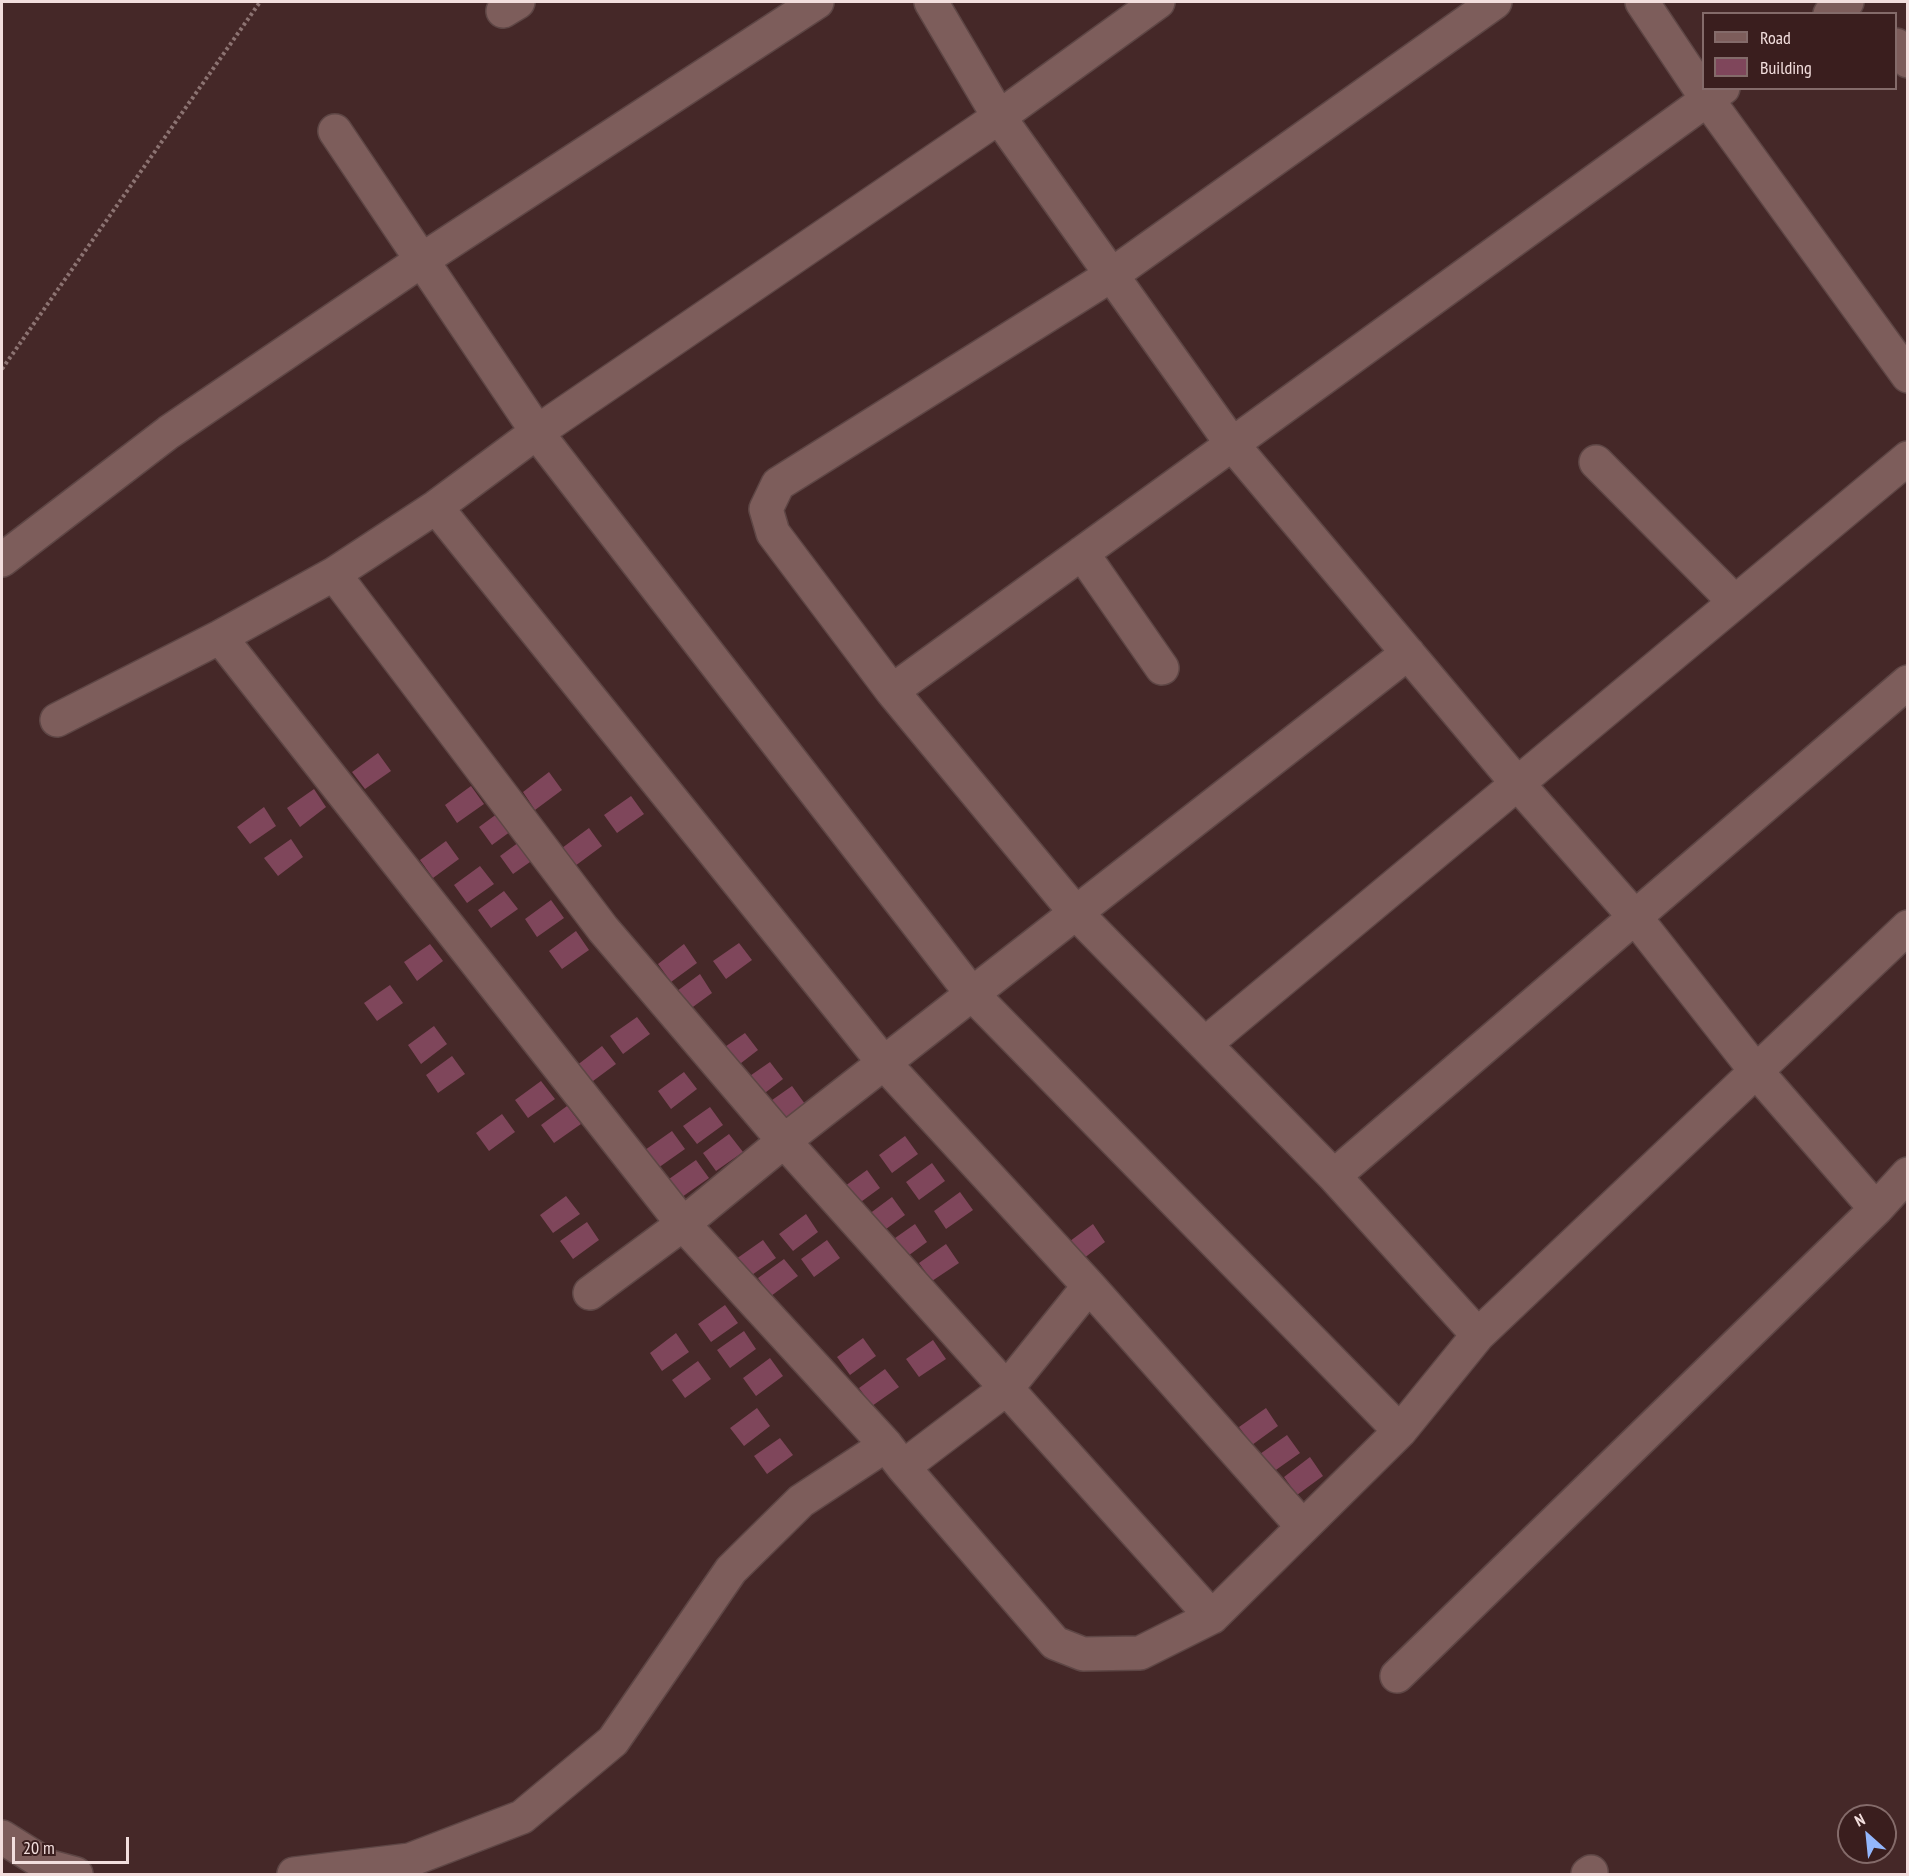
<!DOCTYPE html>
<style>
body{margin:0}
#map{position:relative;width:1909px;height:1876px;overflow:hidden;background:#452828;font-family:"PT Sans Narrow",sans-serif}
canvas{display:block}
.frame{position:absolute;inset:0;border:3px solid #f2dedd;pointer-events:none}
.legend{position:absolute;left:1702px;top:12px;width:195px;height:78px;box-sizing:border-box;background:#3a1e1e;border:2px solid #846b6a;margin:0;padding:8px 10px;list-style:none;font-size:18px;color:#f2dedd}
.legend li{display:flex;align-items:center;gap:12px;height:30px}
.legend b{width:30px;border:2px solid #846b6a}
.north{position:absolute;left:1837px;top:1804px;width:60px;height:60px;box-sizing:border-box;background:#3a1e1e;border:2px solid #846b6a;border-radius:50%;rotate:333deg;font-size:16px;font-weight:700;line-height:24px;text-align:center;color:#f2dedd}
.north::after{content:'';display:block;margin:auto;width:21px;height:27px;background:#93b7fd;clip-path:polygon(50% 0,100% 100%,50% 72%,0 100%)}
.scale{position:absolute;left:12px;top:1837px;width:117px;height:27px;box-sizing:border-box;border:3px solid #f2dedd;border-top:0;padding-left:8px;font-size:18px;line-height:21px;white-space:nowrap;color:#f2dedd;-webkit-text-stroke:4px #3a1e1e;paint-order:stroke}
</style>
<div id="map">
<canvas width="1909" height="1876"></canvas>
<div class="frame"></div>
<ul class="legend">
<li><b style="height:8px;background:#7d5d5b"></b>Road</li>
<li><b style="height:16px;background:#7f465b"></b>Building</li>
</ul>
<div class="north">N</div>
<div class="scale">20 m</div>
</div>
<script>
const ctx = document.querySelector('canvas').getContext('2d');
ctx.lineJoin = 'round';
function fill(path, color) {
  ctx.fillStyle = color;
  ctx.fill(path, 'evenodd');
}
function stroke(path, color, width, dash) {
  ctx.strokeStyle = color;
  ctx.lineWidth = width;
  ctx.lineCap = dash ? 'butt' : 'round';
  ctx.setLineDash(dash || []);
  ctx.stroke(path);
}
fill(new Path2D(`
 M378,753L391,771L365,789L352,772Z
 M549,772L562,790L535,810L523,792Z
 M471,786L484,804L457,823L445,805Z
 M314,789L326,807L300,827L287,808Z
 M631,796L644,814L617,833L604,815Z
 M264,807L276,826L250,844L237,827Z
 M505,808L518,826L492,845L479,827Z
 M589,828L602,846L575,866L562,848Z
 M526,837L540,855L513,874L500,856Z
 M291,839L303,857L278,876L264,858Z
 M446,841L459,859L433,878L420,860Z
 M480,866L494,884L467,903L454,885Z
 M504,891L518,909L491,928L478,910Z
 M551,900L564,918L537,937L525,919Z
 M576,931L589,950L562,969L549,951Z
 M739,943L752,960L726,979L713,961Z
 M430,944L443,961L417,981L404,962Z
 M684,944L697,963L671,982L658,964Z
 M700,974L712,993L686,1012L673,994Z
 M390,985L403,1003L377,1021L364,1003Z
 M637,1017L650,1034L623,1054L610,1036Z
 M434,1026L447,1044L421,1064L408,1045Z
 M745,1033L758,1050L732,1070L719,1051Z
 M602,1046L616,1064L589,1084L576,1066Z
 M452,1056L465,1074L438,1093L426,1075Z
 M770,1062L783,1079L757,1099L744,1080Z
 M684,1072L697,1089L671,1109L658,1091Z
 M541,1081L555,1099L528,1118L515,1100Z
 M792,1086L805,1104L778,1123L765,1105Z
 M567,1106L581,1124L554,1143L541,1125Z
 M710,1107L723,1125L697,1144L683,1126Z
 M502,1114L515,1132L489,1151L476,1133Z
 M672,1131L685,1149L658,1168L645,1150Z
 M729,1134L743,1152L716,1171L703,1153Z
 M905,1136L918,1154L892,1173L879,1155Z
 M696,1160L709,1178L682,1197L669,1179Z
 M932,1163L945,1181L919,1200L906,1182Z
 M867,1170L880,1188L854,1207L841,1189Z
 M960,1192L973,1210L946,1229L934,1211Z
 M566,1196L580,1214L553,1233L540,1215Z
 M892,1197L905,1215L878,1235L865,1217Z
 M806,1214L818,1232L793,1251L779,1234Z
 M587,1222L599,1240L573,1259L560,1241Z
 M915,1224L927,1242L901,1261L888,1243Z
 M1093,1224L1105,1242L1079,1262L1066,1244Z
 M763,1240L776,1258L749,1277L736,1259Z
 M827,1240L840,1258L814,1277L801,1259Z
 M946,1244L959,1263L932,1281L919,1263Z
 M784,1259L798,1276L771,1296L758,1278Z
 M725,1305L738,1323L711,1342L698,1324Z
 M744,1331L756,1349L730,1368L717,1350Z
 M676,1333L689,1352L662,1371L650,1353Z
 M863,1338L876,1356L850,1375L837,1357Z
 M933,1340L946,1359L919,1377L906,1359Z
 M770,1358L783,1376L756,1396L743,1378Z
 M698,1361L711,1379L685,1398L672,1380Z
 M885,1369L899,1387L872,1406L859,1388Z
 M757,1408L770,1426L744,1446L730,1428Z
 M1266,1408L1278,1426L1252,1445L1239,1427Z
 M1287,1435L1300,1453L1273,1472L1260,1454Z
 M780,1438L793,1455L767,1474L754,1456Z
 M1310,1457L1323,1476L1297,1495L1284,1477Z`), '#7f465b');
const street = new Path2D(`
 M931,2L999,117L1232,444L1517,783L1635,917L1756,1071L1876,1209
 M1642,2L1707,99L1908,376
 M503,11L518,2
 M1830,14L1847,2
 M1896,45L1908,61
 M335,131L544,442L972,994L1400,1431
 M1596,462L1735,602
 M436,507L884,1063L1089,1286L1303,1527
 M1082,553L1162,668
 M2,560L169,432L422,260L817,2
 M334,574L603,929L784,1141L1212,1617
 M220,637L683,1224L886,1445L903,1467L1055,1643L1083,1654L1140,1653L1212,1617L1400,1431L1478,1335L1908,927
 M892,691L1723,88
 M57,720L220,637L334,574L436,507L537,432L999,117L1158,2
 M1205,1044L1908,458
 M1334,1176L1908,682
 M590,1293L683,1224L784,1141L1408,653
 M1478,1335L1334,1176L1076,913L892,691L773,533L766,509L778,484L1113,274L1495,2
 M903,1467L1007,1388L1089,1286
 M1397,1676L1876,1209L1908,1174
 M2,1837L50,1867L76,1874
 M294,1874L410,1860L522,1817L613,1741L731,1570L801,1501L886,1445
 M1588,1874L1591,1872`);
stroke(street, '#5e4645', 36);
stroke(new Path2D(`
 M2,369L260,2`), '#8c7372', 4, [3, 3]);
stroke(street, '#7d5d5b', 33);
</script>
